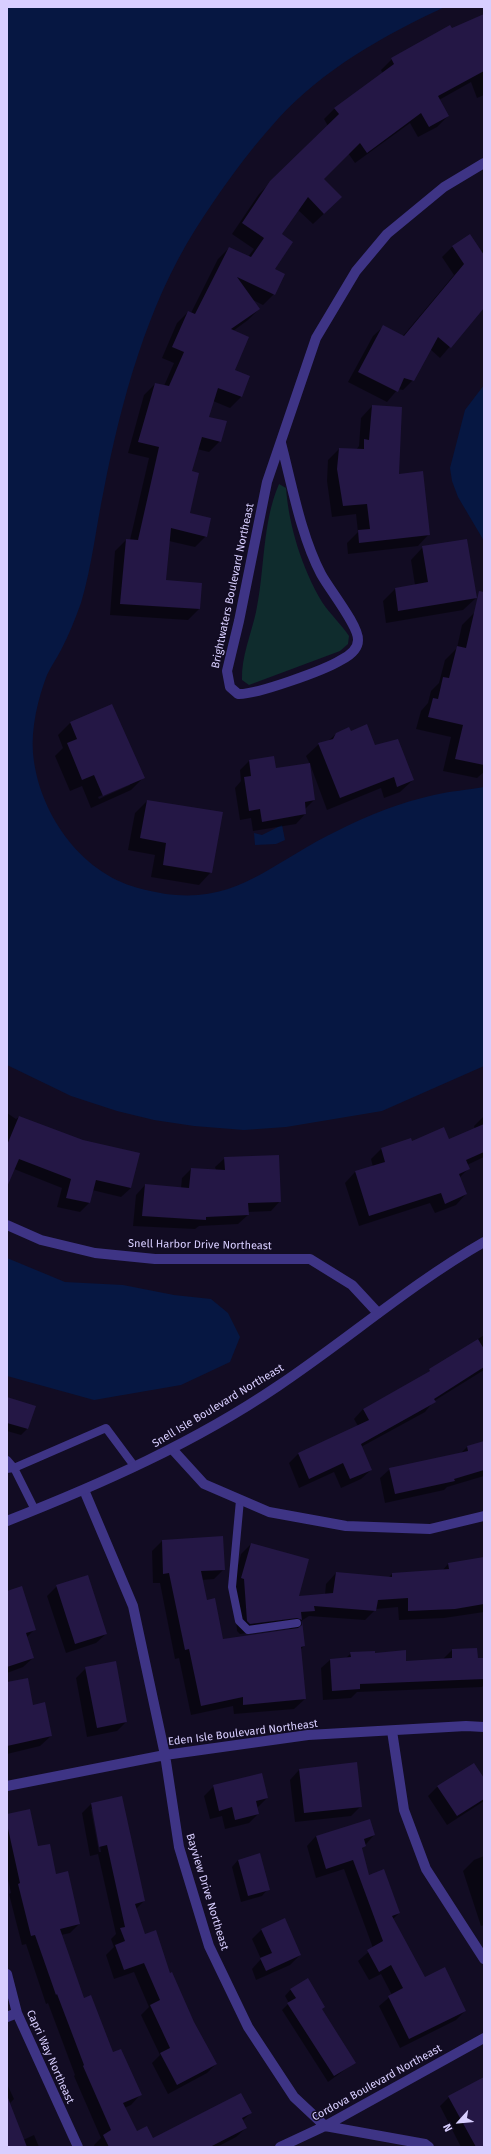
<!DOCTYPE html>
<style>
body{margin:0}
#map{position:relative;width:491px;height:2154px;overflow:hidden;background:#120c23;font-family:"Fira Sans",sans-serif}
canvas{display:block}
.frame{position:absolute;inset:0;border:8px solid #d8ceff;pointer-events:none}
.north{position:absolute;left:439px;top:2102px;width:40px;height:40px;-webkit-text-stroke:3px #120c23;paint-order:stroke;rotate:243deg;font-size:11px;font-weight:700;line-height:16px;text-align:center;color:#d8ceff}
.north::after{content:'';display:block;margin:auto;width:14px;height:18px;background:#d8ceff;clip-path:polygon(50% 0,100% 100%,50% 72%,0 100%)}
</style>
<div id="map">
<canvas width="491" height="2154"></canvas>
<div class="frame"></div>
<div class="north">N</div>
</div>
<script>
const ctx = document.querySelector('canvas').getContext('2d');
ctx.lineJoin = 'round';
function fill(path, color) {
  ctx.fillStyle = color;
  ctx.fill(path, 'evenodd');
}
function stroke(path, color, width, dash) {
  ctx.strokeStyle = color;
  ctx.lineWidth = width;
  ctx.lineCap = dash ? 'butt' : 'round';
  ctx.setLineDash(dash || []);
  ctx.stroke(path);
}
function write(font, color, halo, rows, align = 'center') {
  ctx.font = font + ' "Fira Sans",sans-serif';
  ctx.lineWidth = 3;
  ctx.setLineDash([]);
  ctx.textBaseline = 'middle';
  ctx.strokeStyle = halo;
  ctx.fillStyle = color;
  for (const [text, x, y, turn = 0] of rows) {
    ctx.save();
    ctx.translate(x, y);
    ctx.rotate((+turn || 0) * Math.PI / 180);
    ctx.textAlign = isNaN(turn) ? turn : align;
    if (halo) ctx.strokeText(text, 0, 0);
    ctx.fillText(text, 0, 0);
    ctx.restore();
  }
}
fill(new Path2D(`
 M279,484L286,488C289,527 302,568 322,602C330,614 341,624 349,636L348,644L340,651L249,685L242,680C241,657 251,635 256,612C265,570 262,523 279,484Z`), '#0f2c2d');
fill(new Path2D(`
 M7,7H445C384,35 322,70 277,120C247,153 219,192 195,230C147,306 121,402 104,489C96,527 92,566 81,603C75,619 69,635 61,650C57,658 51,666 47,675C38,698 31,728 33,753C38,811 79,872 138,888C232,914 263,866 339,830C368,815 402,802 434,795C450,791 468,790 484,787V1066L382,1111L286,1127L244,1130L194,1126L154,1120L117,1111L71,1096L7,1065Z
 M484,385V541L458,497L452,481L450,468L465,410Z
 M282,825L285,840L276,844L255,845L254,833L262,835Z
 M7,1258L65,1282L123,1285L174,1295L211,1299L228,1313L240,1337L230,1362L181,1385L94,1400L7,1376Z`), '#061742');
fill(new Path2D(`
 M484,19V95L477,98L471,82L439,100L448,116L437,127L418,137L410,123L355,163L348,153L323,179L330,208L313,224L298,210L281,235L274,270V294L263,305L253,300L259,309L248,320L233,331V370L249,377L241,397L230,408L213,401L208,418L220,441L209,452L197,449L191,472L189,513L206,536L195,547L169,541L165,581L199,609L188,620L110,615L115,551L126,540H130L149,458L128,453L144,395L155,384L164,386L174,363L162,358L177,323L188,312L191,313L218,259L229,248L248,257L254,249L232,234L259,194L328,126L324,119L335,108L383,74L381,70L392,59L451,29Z
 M452,247L481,251L484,249V307L440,358L430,349L413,380L403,390L398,389L387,402L348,382L373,336L384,326L403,336L454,275L442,257Z
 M372,406L398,475L429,534L418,546L348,554L347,543L358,532L356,514L332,517L327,481L328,460L339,449L356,450L359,446L361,418Z
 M423,547L476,598L463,610L386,623L383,601L395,589L415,585L411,560Z
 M474,613L484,615V772L477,778L443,771L451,737L416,729L421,711L428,703L431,691L439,683L445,660L457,648L462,625Z
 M112,705L143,778L131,790L91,808L82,786L70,791L55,756L63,748L58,735L70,723ZM130,783V785L99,799L98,797Z
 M351,733L374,746L413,780L400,792L384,798L381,788L327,810L310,764L314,800L305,809V814L296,824L253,831L251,818L240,820L235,788L241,781L240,770L249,761L275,770L310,764L306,756L319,744L328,741L336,734Z
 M147,801L211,872L199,885L151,877L155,855L128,850L135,813Z
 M7,1113L16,1119L19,1117L131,1188L121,1197L92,1190L89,1203L80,1212L57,1207L62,1188L14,1169L7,1177Z
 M484,1116V1157L467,1165L468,1169L459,1178L466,1194L456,1205L435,1213L430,1203L359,1226L345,1183L355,1172L373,1167L371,1159L381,1149L412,1142L449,1141L475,1129L474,1126Z
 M225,1158L280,1201L271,1211L248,1212V1215L238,1224L199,1226L195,1229L133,1226L136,1195L145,1185L181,1188L182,1178L191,1169L216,1170L215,1167Z
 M484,1335V1370L434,1401L425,1412L361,1447L371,1470L361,1479L341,1488L334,1472L299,1488L289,1463L298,1454L358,1426L354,1419L363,1409L425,1375Z
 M7,1398L34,1407L27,1429L21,1435L7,1431Z
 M484,1442V1476L447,1487L444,1490L385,1503L380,1478L390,1469L461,1453L467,1447Z
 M162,1541L224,1569L214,1579L202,1580L206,1601L222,1640L293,1630L286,1627L240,1634L237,1631L234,1589L232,1588L241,1554L251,1544L298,1597L325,1595L326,1584L336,1573L388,1578L392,1574L442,1571L448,1564L484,1558V1612L444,1618L399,1620L398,1607L376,1609L365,1620L309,1616L301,1621L304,1646L300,1650L305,1699L294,1709L234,1714L233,1706L191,1715L179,1658L175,1659L160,1583H153L152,1551Z
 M57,1586L106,1634L96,1643L66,1653L47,1596Z
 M7,1592L34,1630L26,1638L33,1658L23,1667L7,1673Z
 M452,1650L477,1659H484V1685L482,1687L357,1692L351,1698L323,1700L321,1668L330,1660L345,1659L351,1653L374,1654L406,1662L443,1659Z
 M86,1668L126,1722L117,1731L87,1737L76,1678Z
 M7,1683L32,1706L51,1736L40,1746L7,1754Z
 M299,1770L361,1806L351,1816L295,1822L290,1780Z
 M484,1780V1801L447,1825L428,1796L438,1786Z
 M214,1786L267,1798L257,1808L258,1814L249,1823L225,1829L222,1816L210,1819L204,1796Z
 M121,1797L144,1901L136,1909L145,1935L170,1974L193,2022L216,2064L207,2073L168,2094L152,2063L160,2055L141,2015L149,2007L134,1972L114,1979L106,1955L114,1947L111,1939L116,1934L98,1854L90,1856L82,1813L91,1804ZM91,1809H93L101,1852H99Z
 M7,1815L37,1847L55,1875L79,1924L70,1933L61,1935L83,1999L112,2054L140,2095L131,2105L124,2108L137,2133L152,2140L251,2113L242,2121L246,2128L236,2137L217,2147H95L94,2145L101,2138L74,2076L75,2075L48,2003L46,2004L26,1944L22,1945L9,1894L11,1893L7,1875Z
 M374,1835L361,1850L368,1876L399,1913L392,1920L425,1978L465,2011L456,2020L400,2048L379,2006L392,1995L381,1974L369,1980L358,1961L373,1948L344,1869L316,1878L307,1846L316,1836Z
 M484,1856V1925L481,1926L463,1871L474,1860Z
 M238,1860L268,1889L262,1896L241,1902L232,1867Z
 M262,1929L300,1955L290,1965L256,1980L252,1969L261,1959L252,1939Z
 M291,1989L321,2010L354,2063L328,2082L282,2010L289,2003L285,1996Z
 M484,2078V2147H461L440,2106L449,2097Z
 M7,2084L14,2099L9,2104L23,2140L34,2135L39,2147H7Z`), '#0007');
fill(new Path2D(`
 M484,14V71L438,96L449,116L429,127L421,113L367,153L360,143L324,179L342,197L324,214L308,197L282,234L293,242L275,269L285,274L275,295L237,277L260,309L231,329L249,337L235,370L250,376L242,397L218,388L209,417L227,421L221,442L202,437L192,471L199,473L190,513L211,518L207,537L171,528L166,580L202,583L200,609L120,604L126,539L138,540L159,447L138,442L155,383L169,386L184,352L172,347L188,311L195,314L229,247L251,257L264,238L242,223L270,181L339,114L334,108L394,64L391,58L450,25L452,28Z
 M470,234L484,255V308L451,348L438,337L414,381L404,378L398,392L358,372L383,325L404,336L464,264L452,246Z
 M372,405L402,407L399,474L423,471L430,535L359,543L358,530L370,529L367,504L343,506L337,469L339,448L364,449V439L369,440Z
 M467,539L477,598L398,611L395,588L428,582L422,546Z
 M479,591L484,592V765L455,759L463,725L428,717L433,698L438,699L443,677L449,678L457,646L466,648Z
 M112,704L145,778L103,796L94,775L82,780L67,743L77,739L70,722Z
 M367,724L375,745L398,739L414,780L397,787L394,777L340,798L318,743L333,739L336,733L349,727L351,731Z
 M274,756L276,768L310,763L315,800L305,802L306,814L262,822L260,809L249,811L244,777L251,776L249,760Z
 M147,800L223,812L212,873L163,865L166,843L140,838Z
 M19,1116L83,1140L140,1153L131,1188L96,1180L90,1203L66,1198L71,1179L19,1159L7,1187V1145Z
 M484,1124V1152L466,1160L470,1169L459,1174L467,1194L445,1204L441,1193L369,1216L355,1171L385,1162L381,1148L411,1138L412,1141L444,1127L449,1139Z
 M279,1155L281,1202L248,1203L249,1215L206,1217V1220L142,1216L145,1184L189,1188L191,1168L225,1170L224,1157Z
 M478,1339L484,1349V1367L434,1399L436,1402L361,1444L372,1470L350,1479L343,1463L309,1479L298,1453L369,1420L363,1409L430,1371L429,1369Z
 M7,1397L36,1406L28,1429L7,1423Z
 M484,1441V1470L454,1479L455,1481L395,1494L389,1468L468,1451L467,1446Z
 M223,1536L225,1570L201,1571L207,1600L215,1598L223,1639L298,1628L302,1625V1620L297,1618L250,1624L247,1621L244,1579L241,1578L251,1543L309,1559L299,1596L333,1593L336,1572L392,1577V1573L449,1569L448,1563L484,1557V1604L455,1609L408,1611V1598L378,1600L376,1611L314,1606L315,1611L301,1612L305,1646L301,1647L306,1699L243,1705V1697L201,1706L189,1649L185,1650L169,1573L163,1574L162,1540Z
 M88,1575L107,1634L75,1644L56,1585Z
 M22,1586L36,1630L26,1633L34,1658L7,1667V1591Z
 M477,1648L478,1658H484V1679L360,1684V1689L332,1691L330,1659L351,1657L350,1652L375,1651V1653L406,1650V1661L452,1658V1649Z
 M116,1661L127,1722L97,1728L85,1667Z
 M28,1678L33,1705L45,1702L52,1736L7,1746V1682Z
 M357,1762L362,1807L304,1813L299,1769Z
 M474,1763L484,1778V1799L457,1816L437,1786Z
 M262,1773L268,1798L256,1801L259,1814L235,1820L232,1807L219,1811L213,1785Z
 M122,1796L145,1901L135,1904L145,1934L156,1930L170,1973L172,1972L194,2022L217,2064L177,2085L160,2053L170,2048L150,2005L160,2000L144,1963L124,1970L115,1945L125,1941L120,1928L125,1927L107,1845L99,1847L91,1803Z
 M30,1809L38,1846L50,1844L56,1874L68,1871L80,1924L60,1929L84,1998L91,1995L113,2052L121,2049L142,2095L123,2103L137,2131L147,2126L153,2138L241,2093L252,2113L242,2118L247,2128L210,2147H109L103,2135L111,2130L83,2066L84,2065L57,1994L56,1995L35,1935L31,1936L18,1884L20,1883L7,1824V1814Z
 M370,1819L375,1835L364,1839L366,1846L362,1848L369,1875L384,1869L400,1913L392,1916L425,1977L445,1967L466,2011L409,2039L388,1996L403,1988L391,1965L379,1972L367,1950L383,1941L353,1860L326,1869L316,1836Z
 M260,1853L270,1890L248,1896L238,1860Z
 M285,1918L301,1955L266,1971L260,1958L272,1953L261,1929Z
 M308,1978L325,2007L322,2009L356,2063L334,2076L287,2003L296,1998L290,1989Z
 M484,2077V2147H476L448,2096Z
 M7,2098H8L27,2147H7Z`), '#241745');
stroke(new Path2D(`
 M7,1460L14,1468L35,1510
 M7,1469L14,1468L106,1428L135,1467
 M240,1500L232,1587L239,1621L248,1630L297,1623`), '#3e3485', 8);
stroke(new Path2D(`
 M281,443C292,485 301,536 321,574C329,589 359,626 358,640C358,649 349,656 341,660C325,670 256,695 238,694L230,687L227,671L239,621L267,482L316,338L356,271L387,234L444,187L484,163
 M7,1225L41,1240L95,1253L155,1259H310L352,1285L378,1313
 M173,1450L204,1484L269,1512L346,1526L430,1529L484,1516
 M84,1490L133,1606L165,1755L179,1847L209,1946L248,2027L294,2097L325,2126L425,2144L429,2147
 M392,1731L404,1810L426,1869L484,1959
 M7,1786L165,1755L308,1735L466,1726L484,1727
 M7,1974L17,2013L78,2147
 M7,2017L17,2013
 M280,2147L325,2126L484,2038`), '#3e3485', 10);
stroke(new Path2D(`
 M7,1521C101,1484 194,1443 278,1386C348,1339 411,1284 484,1242`), '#3e3485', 10);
write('11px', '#d8ceff', '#120c23', [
 ["Brightwaters Boulevard Northeast",233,586,-78],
 ["Snell Harbor Drive Northeast",200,1245,1],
 ["Snell Isle Boulevard Northeast",218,1406,-31],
 ["Eden Isle Boulevard Northeast",243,1733,-7],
 ["Bayview Drive Northeast",207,1892,73],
 ["Capri Way Northeast",50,2057,66],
 ["Cordova Boulevard Northeast",377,2083,-29]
]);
</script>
